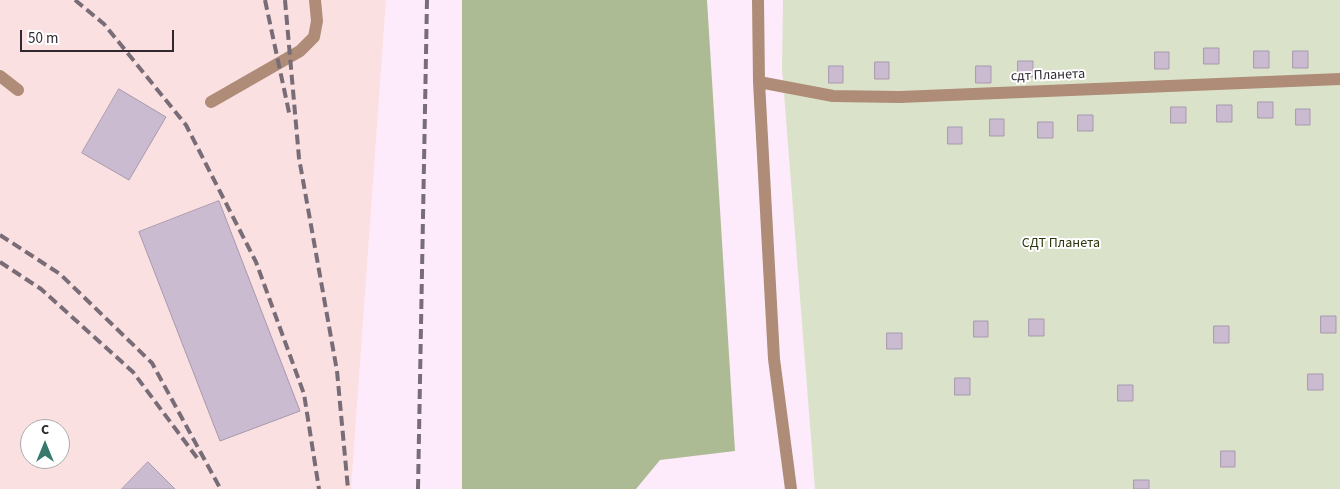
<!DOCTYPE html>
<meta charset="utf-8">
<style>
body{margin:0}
#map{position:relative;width:1340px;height:489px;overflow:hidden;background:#fdebfb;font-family:"Source Sans 3",sans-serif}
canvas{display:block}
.north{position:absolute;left:20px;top:419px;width:50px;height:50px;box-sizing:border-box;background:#fff;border:1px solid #aca9ac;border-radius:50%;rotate:0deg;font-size:14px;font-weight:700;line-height:20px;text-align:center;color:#30282f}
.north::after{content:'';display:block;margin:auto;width:18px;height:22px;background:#367a6d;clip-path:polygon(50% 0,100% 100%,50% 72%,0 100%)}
.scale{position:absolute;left:20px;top:30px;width:154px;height:22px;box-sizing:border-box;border:2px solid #30282f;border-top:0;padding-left:6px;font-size:15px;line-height:18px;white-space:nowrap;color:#30282f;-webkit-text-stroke:4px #fff;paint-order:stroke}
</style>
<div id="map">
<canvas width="1340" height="489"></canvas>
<div class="north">С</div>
<div class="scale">50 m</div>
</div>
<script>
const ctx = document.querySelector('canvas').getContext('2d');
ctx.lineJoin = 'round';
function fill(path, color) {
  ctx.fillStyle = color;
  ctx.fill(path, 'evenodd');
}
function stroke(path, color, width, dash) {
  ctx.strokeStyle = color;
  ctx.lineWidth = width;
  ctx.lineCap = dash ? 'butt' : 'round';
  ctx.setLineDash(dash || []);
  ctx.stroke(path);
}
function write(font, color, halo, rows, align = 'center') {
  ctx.font = font + ' "Source Sans 3",sans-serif';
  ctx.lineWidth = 4;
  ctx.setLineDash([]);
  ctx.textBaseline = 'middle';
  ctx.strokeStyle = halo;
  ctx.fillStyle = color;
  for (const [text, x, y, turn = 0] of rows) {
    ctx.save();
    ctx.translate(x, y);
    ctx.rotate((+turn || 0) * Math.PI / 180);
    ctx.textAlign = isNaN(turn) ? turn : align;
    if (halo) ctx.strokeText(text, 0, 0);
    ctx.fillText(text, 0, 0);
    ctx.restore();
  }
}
fill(new Path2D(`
 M0,0H386L351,489H0ZM30,429H60V459H30Z`), '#fbe0e2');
fill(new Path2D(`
 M783,0H1340V489H815L782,68Z`), '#dae3ca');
fill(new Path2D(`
 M462,0H707L735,451L660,460L636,489H462Z`), '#adbb95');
const building = new Path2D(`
 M1204,48H1219V64H1204Z
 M1254,51H1269V68H1254Z
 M1293,51H1308V68H1293Z
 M1155,52H1169V69H1155Z
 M1018,61H1033V77H1018Z
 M875,62H889V79H875Z
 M829,66H843V83H829Z
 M976,66H991V83H976Z
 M119,89L166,117L129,180L82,153Z
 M1258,102H1273V118H1258Z
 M1217,105H1232V122H1217Z
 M1171,107H1186V123H1171Z
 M1296,109H1310V125H1296Z
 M1078,115H1093V131H1078Z
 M990,119H1004V136H990Z
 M1038,122H1053V138H1038Z
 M948,127H962V144H948Z
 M219,201L300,411L220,441L139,232Z
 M1321,316H1336V333H1321Z
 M1029,319H1044V336H1029Z
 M974,321H988V337H974Z
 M1214,326H1229V343H1214Z
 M887,333H902V349H887Z
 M1308,374H1323V390H1308Z
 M955,378H970V395H955Z
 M1118,385H1133V401H1118Z
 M1221,451H1235V467H1221Z
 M148,462L175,489H122Z
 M1134,480H1149V489H1134Z`);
fill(building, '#cbbbd1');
stroke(building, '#a799ae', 1);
stroke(new Path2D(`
 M758,0L759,82L774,359L791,489
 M0,76L18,90
 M759,82L833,96L900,97L1340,79
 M211,102L300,51L314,37L317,21L315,0`), '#ae8c77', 12);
stroke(new Path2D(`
 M75,0L104,24L186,125L256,262L304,394L319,489
 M265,0L290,117
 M285,0L299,158L337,371L348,489
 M0,235L60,274L152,363L220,488
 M0,262L41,289L133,372L198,459
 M418,489L427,0`), '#786c77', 4, [10, 5]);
write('14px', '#30282f', '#fff', [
 ["сдт Планета",1048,76,-2]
]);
write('14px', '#2c390d', '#fff', [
 ["СДТ Планета",1061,244]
]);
</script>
